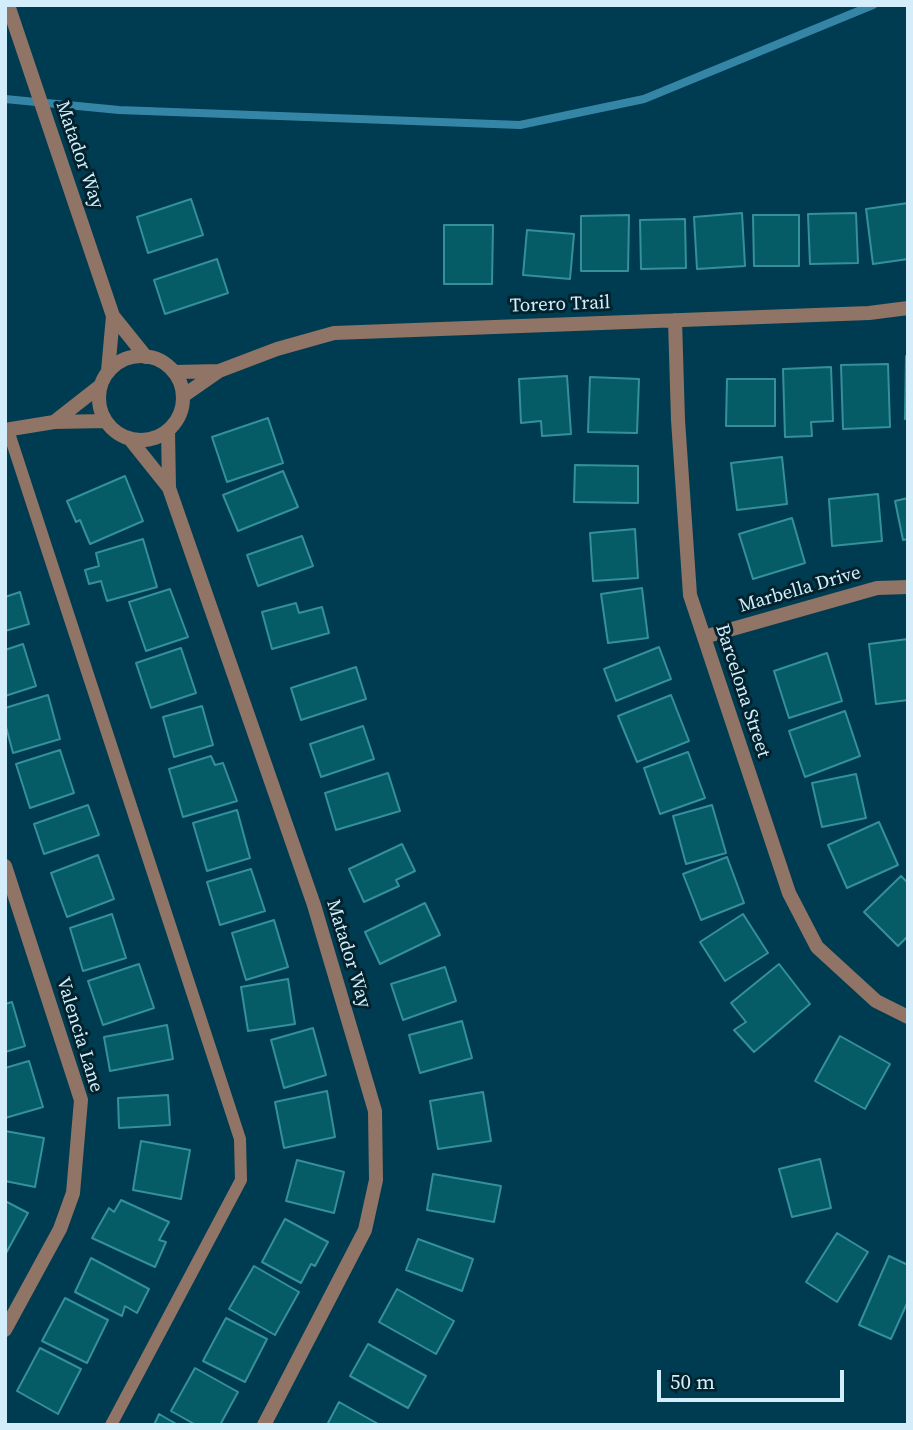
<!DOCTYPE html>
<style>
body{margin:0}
#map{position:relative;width:913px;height:1430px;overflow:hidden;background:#003c51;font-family:"Source Serif 4",serif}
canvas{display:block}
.frame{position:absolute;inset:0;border:7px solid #d3eefa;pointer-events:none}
.scale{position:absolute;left:657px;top:1370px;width:187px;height:32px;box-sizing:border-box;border:4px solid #d3eefa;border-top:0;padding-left:9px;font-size:21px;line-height:24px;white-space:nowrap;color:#d3eefa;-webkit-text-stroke:5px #02222e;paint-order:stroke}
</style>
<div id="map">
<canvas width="913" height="1430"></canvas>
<div class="frame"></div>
<div class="scale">50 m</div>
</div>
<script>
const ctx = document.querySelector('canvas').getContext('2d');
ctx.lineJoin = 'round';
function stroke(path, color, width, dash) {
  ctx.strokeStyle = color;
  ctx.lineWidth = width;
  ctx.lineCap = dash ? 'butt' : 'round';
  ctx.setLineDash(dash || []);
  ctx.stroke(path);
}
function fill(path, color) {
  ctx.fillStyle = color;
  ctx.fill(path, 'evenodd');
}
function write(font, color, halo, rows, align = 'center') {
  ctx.font = font + ' "Source Serif 4",serif';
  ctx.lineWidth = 6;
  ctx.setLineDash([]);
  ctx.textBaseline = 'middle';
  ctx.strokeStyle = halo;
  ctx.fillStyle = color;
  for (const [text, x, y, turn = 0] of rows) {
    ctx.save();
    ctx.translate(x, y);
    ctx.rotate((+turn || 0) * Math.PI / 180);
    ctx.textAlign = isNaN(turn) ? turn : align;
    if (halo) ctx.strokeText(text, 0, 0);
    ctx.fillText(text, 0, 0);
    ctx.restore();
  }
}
stroke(new Path2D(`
 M5,99L119,110L520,125L644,99L873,5`), '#3586a6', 8);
const building = new Path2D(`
 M191,199L203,235L148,253L137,217Z
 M908,203V259L873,264L866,209Z
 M742,213L745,266L697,269L694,217Z
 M856,213L858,263L810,264L808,214Z
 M629,215L628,271H581V216Z
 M753,215H799V266H754Z
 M685,219L686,268L641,269L640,220Z
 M444,225H493L492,284H444Z
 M527,230L574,234L570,279L523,275Z
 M217,259L228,293L165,314L154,280Z
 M906,356H908V419H905Z
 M888,364L890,427L843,429L841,365Z
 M831,367L833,421L811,422L812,436L785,437L783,369Z
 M567,376L571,434L542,436L541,421L521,423L519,379Z
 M590,377L639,379L637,433L588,432Z
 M727,379H775V426H726Z
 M268,418L283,463L227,482L212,437Z
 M782,457L787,504L737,510L731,463Z
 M575,465L638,466V503L574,502Z
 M283,471L298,507L238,531L223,495Z
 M125,476L143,521L90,544L80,520L76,522L67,501Z
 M878,494L882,541L832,546L829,499Z
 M908,498V539L903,540L895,501Z
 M792,518L805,563L753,579L739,534Z
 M635,529L638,578L593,581L590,533Z
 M302,536L313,566L258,586L247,555Z
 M143,539L157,587L107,601L101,581L89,584L85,570L99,566L96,553Z
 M642,588L648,638L608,643L601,594Z
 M170,589L188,637L146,651L129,602Z
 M20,592L29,624L5,631V597Z
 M296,603L299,613L322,607L329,633L272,649L262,612Z
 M908,639V700L876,704L869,644Z
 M23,644L36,686L5,696V650Z
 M659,647L671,679L616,701L604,669Z
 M181,648L196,693L151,708L136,663Z
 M827,653L842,701L789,718L774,671Z
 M356,667L366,699L301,720L291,688Z
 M48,695L60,739L13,753L5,723V708Z
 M671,695L689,741L637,762L618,716Z
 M202,706L213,745L174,757L163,717Z
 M845,711L860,756L805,777L789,731Z
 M363,726L374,759L321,777L310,744Z
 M60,750L74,793L30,808L16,764Z
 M688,752L705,798L660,814L644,768Z
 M211,756L215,765L223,763L237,801L183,817L169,769Z
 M388,773L400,811L336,830L325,793Z
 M856,774L866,818L822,827L812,783Z
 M88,805L99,835L44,854L34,824Z
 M712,805L726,853L686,864L673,816Z
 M237,810L250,858L207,871L193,823Z
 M879,822L898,865L847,888L828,845Z
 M402,844L415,871L396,880L399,886L364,902L349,869Z
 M98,855L114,899L67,917L51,873Z
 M727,857L744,903L701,920L683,874Z
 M251,869L265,911L220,925L207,882Z
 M901,876L908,883V936L898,946L864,912Z
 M425,903L440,935L380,964L365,932Z
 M112,914L126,958L83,971L70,928Z
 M743,914L768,953L725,981L700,942Z
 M274,920L288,967L246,980L232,933Z
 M139,964L154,1008L103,1025L88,981Z
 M779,964L810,1004L754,1052L734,1030L746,1022L731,1003Z
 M445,967L456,1001L403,1020L391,984Z
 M288,979L295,1024L248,1031L241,987Z
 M12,1002L25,1046L5,1052V1004Z
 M462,1021L472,1058L420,1073L409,1035Z
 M167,1025L173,1059L110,1071L104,1037Z
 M313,1028L326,1075L284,1088L271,1040Z
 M840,1036L890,1064L865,1109L815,1081Z
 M29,1061L43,1107L5,1118V1068Z
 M327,1091L335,1137L284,1148L275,1102Z
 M483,1092L491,1141L438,1149L430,1101Z
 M168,1095L170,1125L119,1128L118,1098Z
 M5,1131L44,1138L35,1187L5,1181Z
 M141,1141L190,1150L181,1199L133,1190Z
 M820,1159L831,1208L792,1217L779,1169Z
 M297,1160L344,1172L334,1213L286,1201Z
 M433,1174L501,1186L494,1222L427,1210Z
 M121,1200L169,1222L159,1240L166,1242L155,1267L92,1238L109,1208L114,1212Z
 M5,1201L28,1213L5,1255Z
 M285,1219L328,1242L315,1266L311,1264L301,1283L262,1262Z
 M837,1233L868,1252L837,1302L806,1282Z
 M418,1239L473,1259L462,1291L406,1270Z
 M889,1256L908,1265V1301L891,1339L859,1325Z
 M91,1258L149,1289L137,1313L125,1306L122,1316L75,1292Z
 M254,1266L299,1292L275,1335L229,1309Z
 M397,1289L454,1321L436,1354L379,1322Z
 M65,1298L108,1320L87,1363L42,1341Z
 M226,1318L267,1339L245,1382L203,1361Z
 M368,1344L426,1376L408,1408L350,1376Z
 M40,1348L81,1369L58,1414L17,1391Z
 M195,1368L238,1392L220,1425H196L171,1411Z
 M339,1402L380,1425H327Z
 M159,1414L178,1425H154Z`);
fill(building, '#055c66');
stroke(building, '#34909d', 2);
stroke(new Path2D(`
 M8,430L240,1139L241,1180L111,1425`), '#907466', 12);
stroke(new Path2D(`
 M8,5L113,316
 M675,320L678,420L690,595L789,893L817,947L876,1001L908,1017
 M99 398a42 42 0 1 1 84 0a42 42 0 1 1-84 0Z
 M108,371L113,316L146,357
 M219,371L277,349L334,333L869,313L908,308
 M174,372L219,371L183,396
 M100,386L54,422L105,421
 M5,430L54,422
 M129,438L169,488L168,430
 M169,488L314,905L375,1111L376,1180L365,1230L264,1425
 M704,637L877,588L908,587
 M5,866L81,1100L73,1193L60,1229L5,1330`), '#907466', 14);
write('19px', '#d3eefa', '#02222e', [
 ["Matador Way",79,155,71],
 ["Torero Trail",560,305,-2],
 ["Marbella Drive",800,590,-16],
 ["Barcelona Street",742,691,72],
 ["Matador Way",348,954,73],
 ["Valencia Lane",79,1035,73]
]);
</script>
